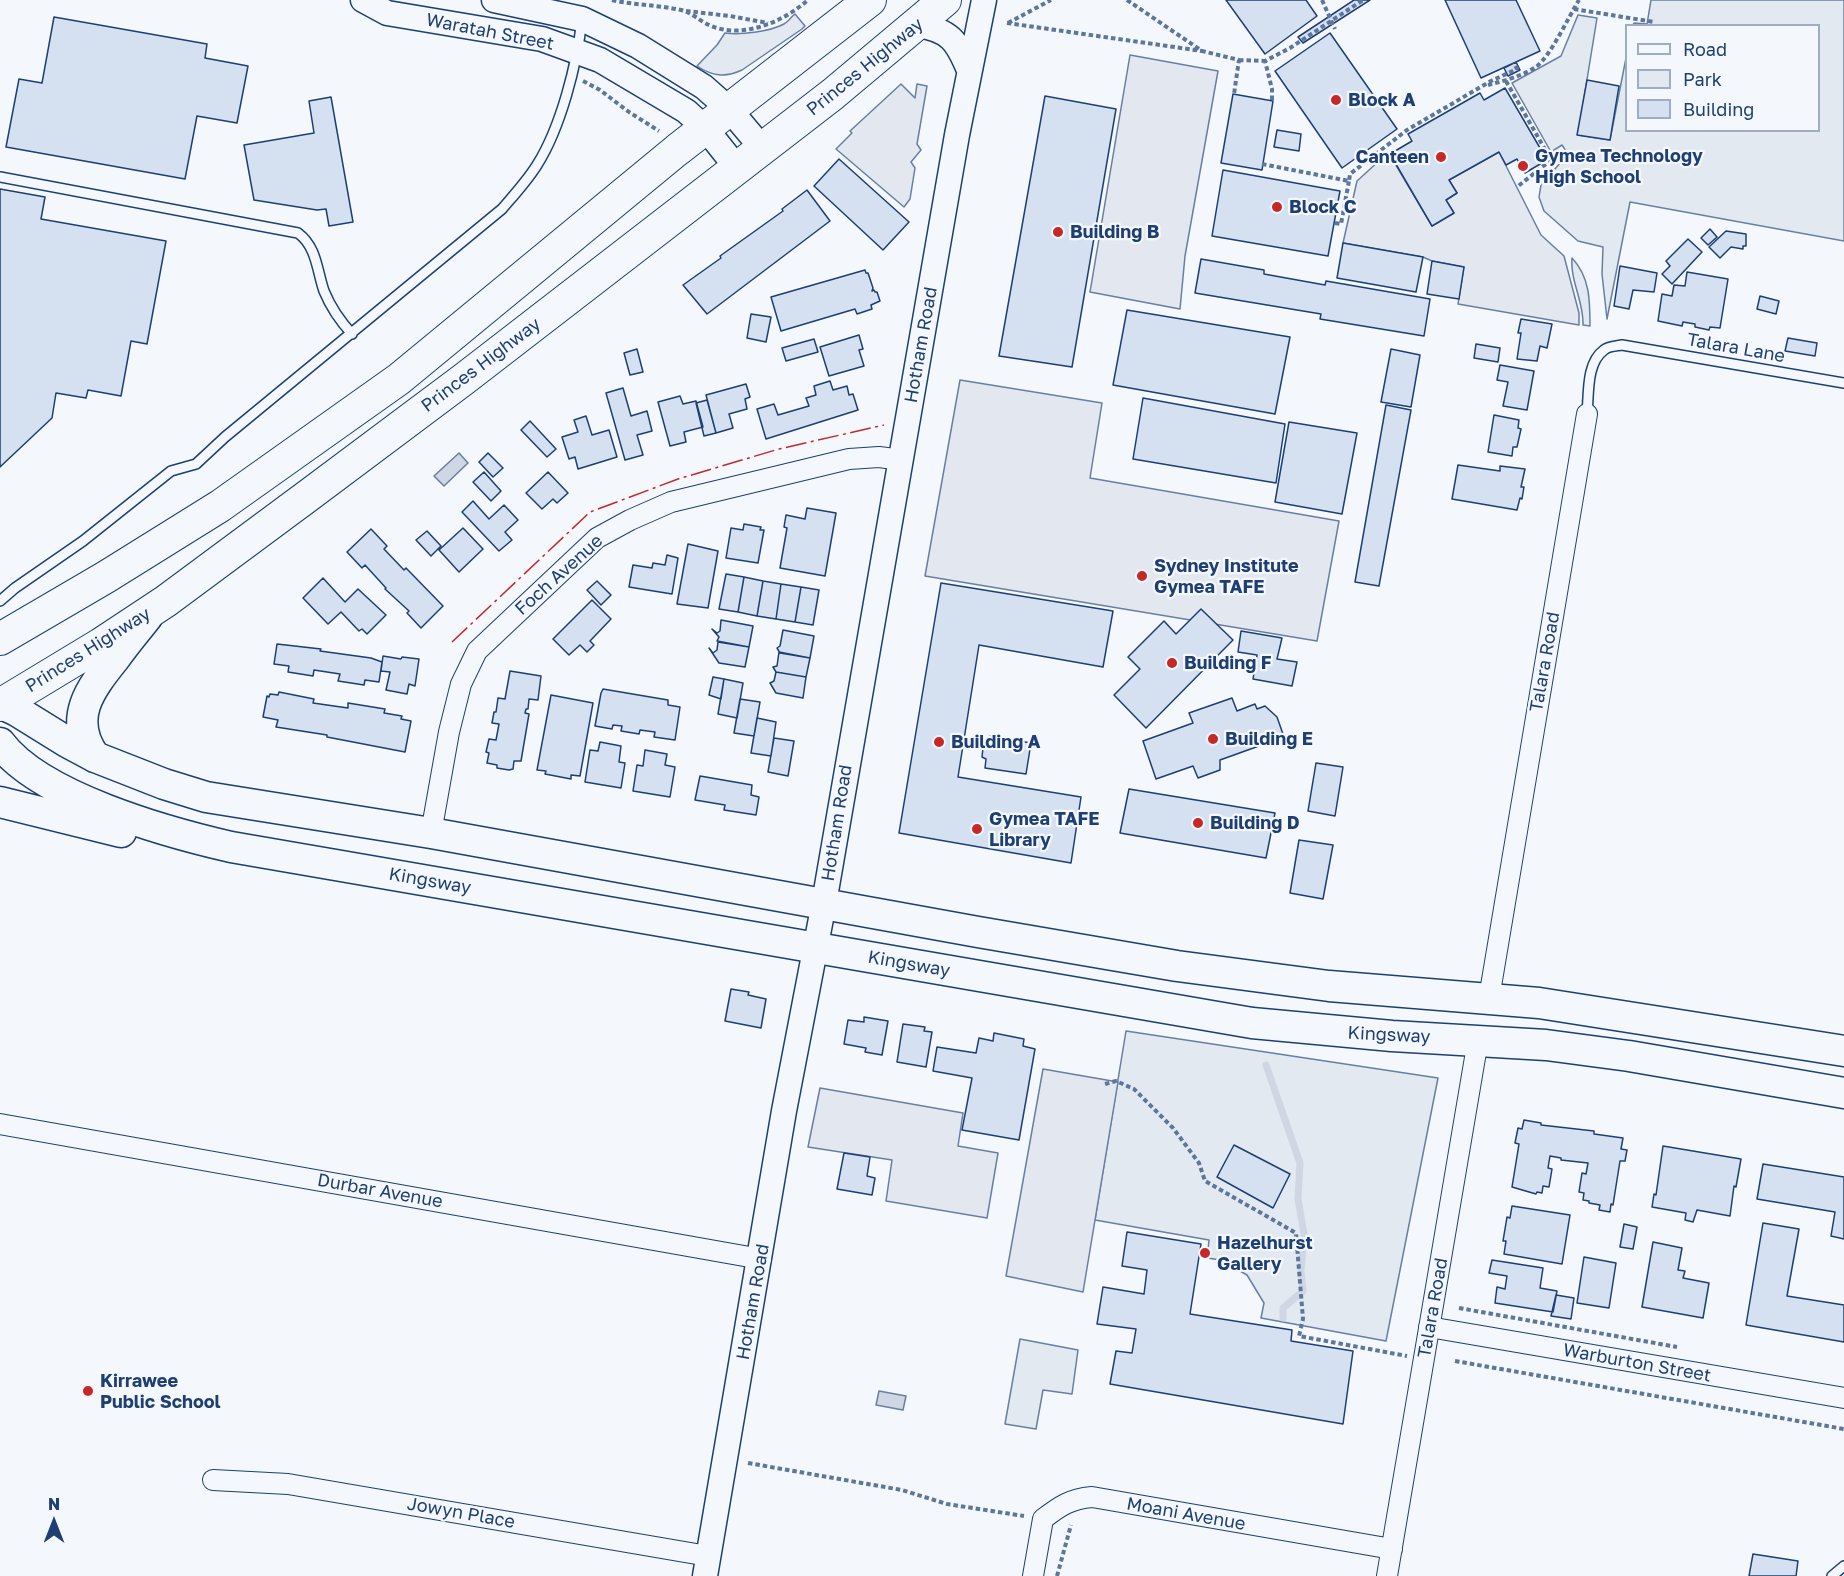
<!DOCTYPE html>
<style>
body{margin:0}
#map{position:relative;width:1844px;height:1576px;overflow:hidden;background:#f4f7fb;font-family:"Golos Text",sans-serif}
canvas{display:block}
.legend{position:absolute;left:1625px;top:24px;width:195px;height:108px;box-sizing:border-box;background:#f4f7fb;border:2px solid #9eadc5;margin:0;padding:8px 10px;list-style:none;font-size:18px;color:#1d3f73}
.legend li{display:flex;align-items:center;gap:12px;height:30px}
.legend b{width:30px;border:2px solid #9eadc5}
.north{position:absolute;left:24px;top:1492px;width:60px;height:60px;-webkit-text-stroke:4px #f4f7fb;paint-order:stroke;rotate:0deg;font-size:16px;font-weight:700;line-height:24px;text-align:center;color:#1d3f73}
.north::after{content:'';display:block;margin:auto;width:21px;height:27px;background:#1d3f73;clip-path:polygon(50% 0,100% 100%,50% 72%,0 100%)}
</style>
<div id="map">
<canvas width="1844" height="1576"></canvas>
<ul class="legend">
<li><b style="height:8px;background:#f4f7fb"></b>Road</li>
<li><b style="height:16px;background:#e3e9f0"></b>Park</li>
<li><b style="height:16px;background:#d5e0f0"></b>Building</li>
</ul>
<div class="north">N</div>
</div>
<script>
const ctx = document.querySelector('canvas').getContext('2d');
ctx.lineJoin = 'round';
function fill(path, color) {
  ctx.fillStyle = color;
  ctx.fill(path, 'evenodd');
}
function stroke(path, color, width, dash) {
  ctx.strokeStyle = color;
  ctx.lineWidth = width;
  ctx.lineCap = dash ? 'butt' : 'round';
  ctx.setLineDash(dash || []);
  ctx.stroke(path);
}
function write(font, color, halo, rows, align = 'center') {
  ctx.font = font + ' "Golos Text",sans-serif';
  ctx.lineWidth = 4.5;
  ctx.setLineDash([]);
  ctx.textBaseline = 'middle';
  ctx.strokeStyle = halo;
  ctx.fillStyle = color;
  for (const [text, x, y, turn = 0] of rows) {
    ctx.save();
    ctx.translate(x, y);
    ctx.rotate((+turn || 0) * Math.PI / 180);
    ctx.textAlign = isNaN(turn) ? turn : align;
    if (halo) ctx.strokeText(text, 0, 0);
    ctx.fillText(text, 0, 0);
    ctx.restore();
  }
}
const green = new Path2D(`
 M1651,0H1844V241L1630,202L1607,319L1602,274L1603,247L1578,241L1544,211L1539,197L1541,185L1568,154L1562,145L1551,152L1512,83L1561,56L1578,15L1597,18L1578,135L1610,140L1626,58V130H1818V26L1633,25L1634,23L1647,24Z
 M795,14L805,26L802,29L742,70C725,78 712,76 697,66L717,45L725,33C740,35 769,32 784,24C788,22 791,17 795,14Z
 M1572,258C1590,277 1590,301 1590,326L1583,325C1584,302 1570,281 1572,258Z
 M1126,1031L1438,1078L1386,1341L1261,1318L1264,1303L1247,1275L1221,1260L1207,1258L1209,1240L1095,1220Z
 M1020,1339L1078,1350L1072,1394L1043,1390L1036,1429L1005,1424Z`);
fill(green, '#e3e9f0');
stroke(green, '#687fa3', 1.5);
const parking = new Path2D(`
 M1130,55L1218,71L1185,256L1180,309L1090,292Z
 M901,84L915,98L917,84L927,86L917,144L921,150L911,162L915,168L910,199L904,207L836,149L852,133L850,131Z
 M1499,152L1541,235L1564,256L1579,313V325L1458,304L1464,267L1432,261L1423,257L1343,243L1357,181L1380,160L1390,155L1432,226L1454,213L1446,200L1457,193L1449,180Z
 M960,380L1102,403L1090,478L1339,521L1317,641L925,576Z
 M1043,1069L1118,1082L1083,1292L1006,1276Z
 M820,1088L963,1113L958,1146L998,1153L987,1218L886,1201L892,1160L808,1147Z`);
fill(parking, '#e3e8f0');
stroke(parking, '#687fa3', 1.5);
const water = new Path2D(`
 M459,453L468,463L444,486L434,476Z
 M879,1391L906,1396L903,1410L876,1405Z`);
fill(water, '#cfd7e4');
stroke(water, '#687fa3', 1.5);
stroke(new Path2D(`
 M1266,1065L1300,1163L1298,1199L1304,1234L1301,1271L1303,1291L1283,1308V1318`), '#cfd7e4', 7);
const building = new Path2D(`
 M1226,0H1306L1317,16L1265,54Z
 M1354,0H1370L1303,43L1298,37Z
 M1445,0H1516L1540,51L1481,78Z
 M54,17L207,44L205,58L248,66L237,123L197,116L185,179L6,147L19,79L42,83Z
 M1330,33L1397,129L1342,168L1275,71Z
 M1516,62L1520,70L1508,76L1504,68Z
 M1587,80L1619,86L1610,140L1577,135Z
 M1505,88L1547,160L1525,173L1517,159L1506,165L1499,152L1449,180L1457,193L1446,200L1454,213L1432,226L1390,154L1412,141L1408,134L1480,93L1484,100Z
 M1233,94L1273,101L1262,170L1221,163Z
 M1045,96L1116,109L1072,367L999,356Z
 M331,97L353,222L329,226L326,209L317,210L254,200L244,145L314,133L309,101Z
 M1277,130L1301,134L1299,151L1274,147Z
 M839,159L909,222L883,250L814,186Z
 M1223,170L1340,191L1328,256L1212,236Z
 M0,189L45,197L41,219L166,241L147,344L131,341L121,396L88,390L86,398L56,393L52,418L0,467Z
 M807,190L830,221L707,314L683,285L721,258L720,256L783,211L782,209Z
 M1710,229L1717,237L1708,245L1701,238Z
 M1726,231L1746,234V246H1743V249L1731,247L1720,258L1709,247Z
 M1688,239L1702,252L1672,284L1662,274L1670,266L1666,261Z
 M1343,243L1423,257L1416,292L1337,278Z
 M1201,259L1264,270V274L1325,285L1326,281L1430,299L1424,336L1320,319L1321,314L1195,293Z
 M1432,261L1464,267L1459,299L1427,294Z
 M1620,266L1657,273L1654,292L1633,290L1629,309L1614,306Z
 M865,270L866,273H868L873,288L872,291L874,290L875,292H877L880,301L871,305L872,309L857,314L855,309L781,331L771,297Z
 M1687,272L1728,279L1720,328L1710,327L1709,330L1695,327V324L1683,322L1682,326L1658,321L1662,294L1672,296L1674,285L1685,286Z
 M1760,296L1779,301L1776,314L1757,309Z
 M1127,310L1290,337L1275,414L1113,385Z
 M751,314L771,317L766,342L747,338Z
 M1521,319L1552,324L1547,348L1540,346L1537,361L1517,359L1521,333H1518Z
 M859,335L863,349L859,350L864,366L829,376L820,347Z
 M1788,338L1817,343L1815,356L1785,351Z
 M814,339L818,352L786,361L782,348Z
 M1476,344L1500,348L1498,362L1474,358Z
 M637,349L643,372L630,375L624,353Z
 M1391,349L1420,355L1411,407L1381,402Z
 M1500,365L1534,371L1527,410L1503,406L1508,382L1497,380Z
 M830,381L833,390L847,386L849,395L853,394L858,410L766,439L757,409L774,404L778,415L809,406L806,398L816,395L814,386Z
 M746,384L750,397L745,399L747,409L729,414L733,428L716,433L706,395Z
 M623,388L631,416L647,411L652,431L637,435L643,455L625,460L606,393Z
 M680,396L683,404L696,401L703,427L684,432L686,442L670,446L658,402Z
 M1143,398L1285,424L1276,483L1133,459Z
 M707,400L716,433L704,436L696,403Z
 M1386,405L1411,410L1379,586L1355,582Z
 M1494,415L1519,420L1518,428L1521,429L1517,447H1513L1512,456L1488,452Z
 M586,416L592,435L609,430L617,457L578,469L575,457L569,459L562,437L578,432L574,420Z
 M530,421L556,449L547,457L521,430Z
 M1289,422L1357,433L1342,514L1275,502Z
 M488,453L503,468L493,477L479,462Z
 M1458,465L1500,471V466L1525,469L1521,487H1524L1522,499L1520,498L1517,510L1452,499Z
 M484,472L501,491L491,501L473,482Z
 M548,472L568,493L557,503L553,499L542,509L526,493Z
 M473,501L489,519L504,505L518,520L505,532L512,540L499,551L462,512Z
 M807,508L836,513L825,576L780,568L787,528L784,527L786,515L805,519Z
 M744,524L761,527L760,530H764L758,563L726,558L731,528L743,530Z
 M463,528L483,549L459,572L439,550Z
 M371,529L387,546L384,549L404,570L406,568L443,606L421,628L407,613L409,611L385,589L386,588L365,565L362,568L347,552Z
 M427,531L441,546L431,556L416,540Z
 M688,544L718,551L708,608L677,604Z
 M667,555L678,558L672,594L629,587L633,565L652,568L653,563L665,565Z
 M726,574L744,577L738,612L719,609Z
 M744,577L763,581L757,616L738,612Z
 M323,578L345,602L358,589L386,615L367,634L362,629L359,631L341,612L328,624L303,598Z
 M597,581L611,595L601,605L587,590Z
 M763,581L781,584L776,619L757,616Z
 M941,583L1113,611L1103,667L979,645L958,777L1081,797L1071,863L899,833Z
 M781,584L801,587L795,622L776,619Z
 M801,587L819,590L813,625L795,622Z
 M592,600L611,619L590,641L594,645L587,652L580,645L569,655L553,639Z
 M1201,609L1233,640L1146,728L1114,695L1140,669L1128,657L1164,621L1176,634Z
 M721,620L753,626L749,647L717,641L719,637L712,629L717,633L720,631Z
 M783,630L814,636L810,658L780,653L777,648L780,646Z
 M1241,631L1282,638L1277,659L1297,662L1292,686L1253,679L1257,655L1238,652Z
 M718,642L749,647L745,667L719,663L709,648L713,653L717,650Z
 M277,644L321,649L320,651L371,658L382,662L379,682L365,680L364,685L338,681L340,674L314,670L313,676L288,672L289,666L274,664Z
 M779,652L810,658L806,677L776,672L773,667L777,666Z
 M383,656L401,659L402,657L419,659L415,686L409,684L407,694L386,690L390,672L381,671Z
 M510,671L541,676L538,700L529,699L528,709H526L525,713L529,714L521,761H514L513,769L509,770L497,768V765L487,763L489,753L486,752L489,739L496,740L499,724L492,723L494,712H496L498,698L505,699Z
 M776,672L806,677L803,698L776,693L770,683L774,681Z
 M713,677L724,679L721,699L709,695Z
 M724,679L743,683L737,718L718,714Z
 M603,689L668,700V705L680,707L675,740L654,737L655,732L640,730L639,734L621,731L622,726L613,725L612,729L595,726L601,693Z
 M279,692L314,699L313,703L348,708V703L385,709L384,713L402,716L401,719L411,721L405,752L327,737V735L276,727L278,720L263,717L267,696L269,697L270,694L278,695Z
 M551,695L593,703L580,776L571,775V779L545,774L546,771L537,770Z
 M1232,698L1237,711L1255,704L1257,709L1265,706L1277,717L1284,737L1220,760V770L1198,778L1193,766L1156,779L1143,741L1193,723L1189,713Z
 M740,699L760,702L754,736L734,733Z
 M757,718L776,722L771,756L751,753Z
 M990,736L1031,743L1026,774L985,768L986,759L982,757L983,748L988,747Z
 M774,738L794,741L788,776L768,772Z
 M600,742L621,746L619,762L625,763L621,788L585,782L590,750L598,751Z
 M645,750L667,754L665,765L675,767L670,797L633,791L637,765L643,766Z
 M1316,763L1343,767L1335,816L1308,811Z
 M700,776L752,785L751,795L759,797L756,815L724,810L725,805L695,800Z
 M1129,789L1275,813L1266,858L1120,833Z
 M1299,840L1333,845L1323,899L1290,893Z
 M731,989L749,992L748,995L766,999L761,1028L725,1021Z
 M864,1017L888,1021L882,1055L865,1052L866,1048L844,1044L848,1020L864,1022Z
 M903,1024L925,1027L924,1031L932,1032L926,1067L897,1062Z
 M994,1033L1024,1039L1023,1046L1035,1049L1019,1140L962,1130L972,1078L933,1071L937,1047L976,1053L979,1038L993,1041Z
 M1524,1120L1541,1123V1125L1594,1131V1134L1623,1138L1621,1149L1627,1150L1625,1161H1620L1613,1205L1611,1204L1610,1212L1599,1210L1600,1205L1589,1203V1201L1583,1200L1584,1193L1579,1192L1582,1173L1586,1174L1588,1163L1561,1160V1158L1550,1156L1548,1168L1552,1169L1549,1187L1543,1186L1542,1193L1537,1192L1536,1194L1512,1187L1519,1144L1515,1143L1518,1128L1522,1129Z
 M1234,1145L1290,1174L1273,1208L1217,1177Z
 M1663,1146L1741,1159L1736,1187L1734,1186L1730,1216L1697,1210L1693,1222L1685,1220L1686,1213L1652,1207L1654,1194L1656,1195Z
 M844,1153L870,1157L867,1176L875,1178L872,1195L837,1189Z
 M1763,1164L1844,1177V1239L1831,1236L1835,1212L1757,1199Z
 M1512,1206L1570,1215L1562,1264L1504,1254L1506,1241H1503L1507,1217L1510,1218Z
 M1763,1223L1799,1229L1787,1296L1844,1305V1342L1746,1325Z
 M1624,1224L1637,1227L1633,1249L1620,1247Z
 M1127,1232L1201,1244L1190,1314L1292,1330L1291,1341L1353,1351L1343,1424L1110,1384L1116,1351L1132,1353L1136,1329L1097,1324L1103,1287L1144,1294L1147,1270L1122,1266Z
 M1653,1242L1682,1248L1678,1270L1685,1271L1683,1278L1709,1283L1703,1318L1642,1307Z
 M1584,1257L1616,1263L1609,1308L1577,1303Z
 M1492,1260L1543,1268L1540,1288L1557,1291L1553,1312L1495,1303L1497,1287L1505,1289L1507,1276L1489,1273Z
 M1556,1295L1574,1298L1571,1319L1551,1316Z
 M1753,1554L1798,1561L1796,1576H1749Z`);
fill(building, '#d5e0f0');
stroke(building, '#1d3f73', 1.5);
const service = new Path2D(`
 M0,177L298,233C317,247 317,271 324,291C331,308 340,321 352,334
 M1587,414C1589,394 1586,363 1604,350C1608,346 1617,346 1622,345L1844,383
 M0,601L15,588L83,541L171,471L196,464L225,437L502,209C514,195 527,181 537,165C561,127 577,64 582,19
 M1832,1576L1844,1566`);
const minor = new Path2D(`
 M431,833L449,732L461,684L477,651L597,538L630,520L671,502L849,459L879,457L902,460
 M1489,998L1587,414
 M0,1124L761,1259
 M1429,1327L1844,1398
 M213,1480L288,1484L708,1556
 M1033,1576L1043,1519C1060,1506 1070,1499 1092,1497L1392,1549
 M1387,1576L1478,1040`);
const tertiary = new Path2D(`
 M363,0L387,13L542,39L600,60L686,111L706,129L737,168
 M494,0L582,19L638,46L704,87L730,110L762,148
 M917,25C950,30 957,41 969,70
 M705,1576L784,1111L824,903L957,135L984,0`);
const primary = new Path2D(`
 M2,704L17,711L67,742L95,757L164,784L206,797L431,833L978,932L1177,966L1329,986L1539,1003L1844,1051
 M0,743C40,797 166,832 231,847L1252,1023L1392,1036L1546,1045L1629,1056L1844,1093
 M95,757C67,719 90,689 115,658C125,644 136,631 147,617
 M0,802L121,832`);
const trunk = new Path2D(`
 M0,639L106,577L220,506L399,379L677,150L870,0
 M0,705L101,644L166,601L309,495L464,379L833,94L945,0`);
stroke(service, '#1d3f73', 12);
stroke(minor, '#1d3f73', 22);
stroke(tertiary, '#1d3f73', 27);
stroke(primary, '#1d3f73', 33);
stroke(trunk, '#1d3f73', 34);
stroke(new Path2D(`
 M612,0C634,5 658,5 681,10C691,12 700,21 709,25C742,40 783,22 808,0
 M1127,0L1202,51L1239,60L1234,94
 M1322,0L1335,29
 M1574,9L1654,22
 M686,11L730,16L768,23
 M1007,23L1202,51
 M1008,23L1051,0
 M1239,60L1265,61
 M583,81L600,90L629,112L659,131
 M1506,81L1551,160L1517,187
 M1488,85C1504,81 1522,76 1536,67C1550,57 1569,16 1579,0
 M1272,100V89L1265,61L1290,48L1363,0
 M1262,164L1349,181L1350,174L1407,130L1491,81L1517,69L1514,63
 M1335,223L1341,224L1349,181
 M1105,1084L1116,1081L1134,1089L1173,1128L1199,1163L1205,1181L1296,1233L1303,1319L1299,1336L1407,1356
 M1459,1308L1677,1347
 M1455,1361L1844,1429
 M748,1463L902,1490L947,1504L1024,1516
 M1057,1576L1071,1525`), '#5e769c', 4, [4.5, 3]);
stroke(service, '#f4f7fb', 9);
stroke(minor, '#f4f7fb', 20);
stroke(tertiary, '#f4f7fb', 24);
stroke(primary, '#f4f7fb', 30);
stroke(trunk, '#f4f7fb', 32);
stroke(new Path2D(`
 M452,642L590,512L678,479L779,449L884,425`), '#c62828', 1.5, [21, 4.5, 3, 4.5]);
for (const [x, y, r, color] of [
 [1336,100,6,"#c62828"],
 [1441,157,6,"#c62828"],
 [1523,166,6,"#c62828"],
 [1277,207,6,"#c62828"],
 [1058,232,6,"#c62828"],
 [1142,576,6,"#c62828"],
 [1172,663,6,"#c62828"],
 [1213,739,6,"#c62828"],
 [939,742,6,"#c62828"],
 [1198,823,6,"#c62828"],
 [977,829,6,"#c62828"],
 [1205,1253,6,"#c62828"],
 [88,1391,6,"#c62828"]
]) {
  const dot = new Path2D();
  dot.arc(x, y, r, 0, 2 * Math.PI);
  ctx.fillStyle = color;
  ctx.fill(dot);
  stroke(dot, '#f4f7fb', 2);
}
write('18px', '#1d3f73', '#f4f7fb', [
 ["Waratah Street",490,32,11],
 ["Princes Highway",865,67,-39],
 ["Hotham Road",921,345,-80],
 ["Talara Lane",1736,348,10],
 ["Princes Highway",481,365,-37],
 ["Foch Avenue",559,575,-42],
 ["Princes Highway",88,650,-32],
 ["Talara Road",1545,662,-80],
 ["Hotham Road",837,823,-81],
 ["Kingsway",430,881,10],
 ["Kingsway",909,964,10],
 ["Kingsway",1389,1035,3],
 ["Durbar Avenue",380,1191,10],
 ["Hotham Road",753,1302,-80],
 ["Talara Road",1433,1308,-80],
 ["Warburton Street",1637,1363,10],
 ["Jowyn Place",461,1513,10],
 ["Moani Avenue",1186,1514,10]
]);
write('bold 18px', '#1d3f73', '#f4f7fb', [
 ["Block A",1348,100],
 ["Gymea Technology",1535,156],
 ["High School",1535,177],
 ["Canteen",1429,157,"right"],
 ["Block C",1289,207],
 ["Building B",1070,232],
 ["Sydney Institute",1154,566],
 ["Gymea TAFE",1154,587],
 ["Building F",1184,663],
 ["Building E",1225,739],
 ["Building A",951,742],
 ["Gymea TAFE",989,819],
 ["Library",989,840],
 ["Building D",1210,823],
 ["Hazelhurst",1217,1243],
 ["Gallery",1217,1264],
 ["Kirrawee",100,1381],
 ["Public School",100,1402]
], 'left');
</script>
